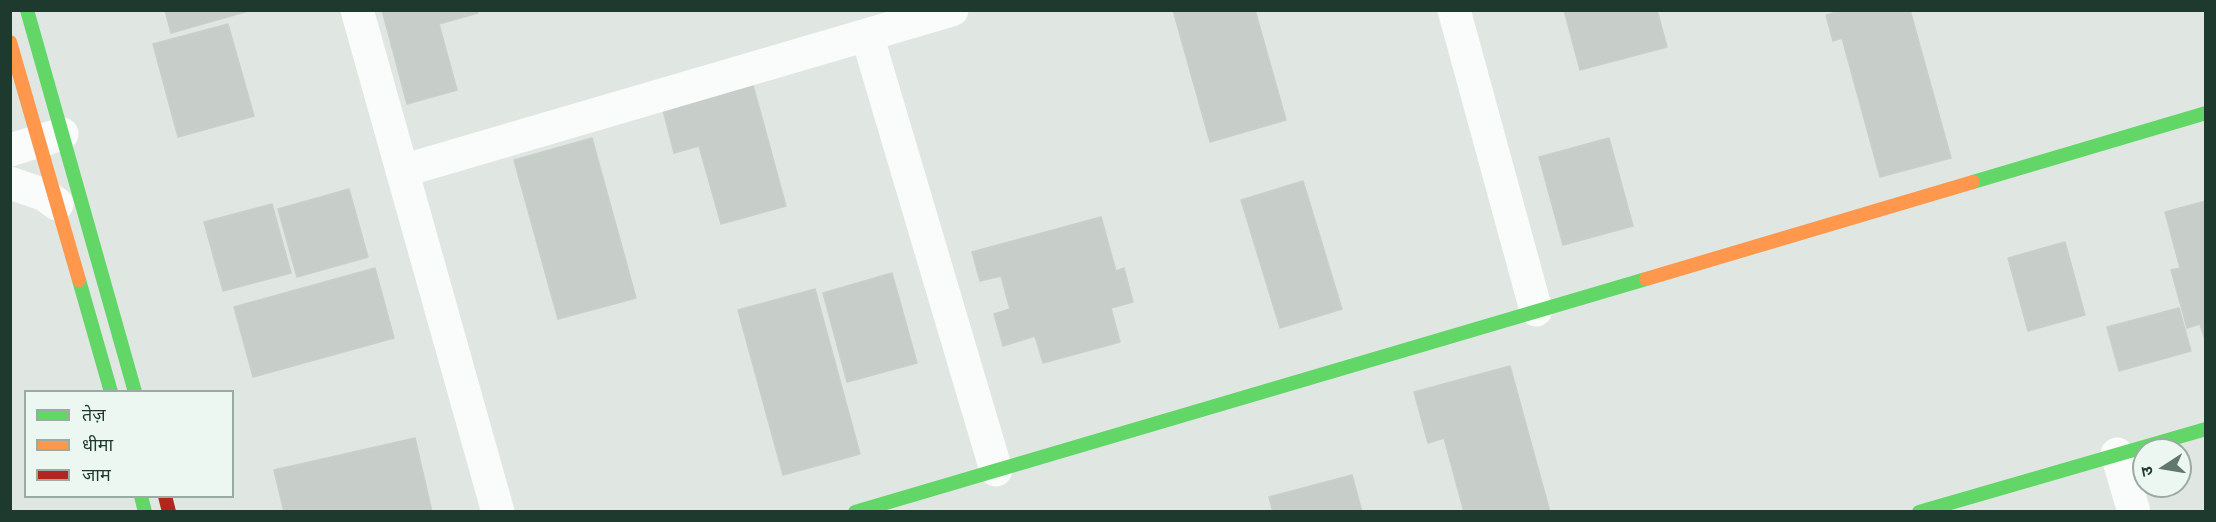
<!DOCTYPE html>
<meta charset="utf-8">
<style>
body{margin:0}
#map{position:relative;width:2216px;height:522px;overflow:hidden;background:#e0e7e3;font-family:"Exo 2","Noto Sans Devanagari",sans-serif}
canvas{display:block}
.frame{position:absolute;inset:0;border:12px solid #1e3a2f;pointer-events:none}
.legend{position:absolute;left:24px;top:390px;width:210px;height:108px;box-sizing:border-box;background:#edf7f1;border:2px solid #9aaba3;margin:0;padding:8px 10px;list-style:none;font-size:18px;color:#1e3a2f}
.legend li{display:flex;align-items:center;gap:12px;height:30px}
.legend b{width:30px;border:2px solid #9aaba3}
.north{position:absolute;left:2132px;top:438px;width:60px;height:60px;box-sizing:border-box;background:#edf7f1;border:2px solid #9aaba3;border-radius:50%;rotate:258deg;font-size:16px;font-weight:700;line-height:24px;text-align:center;color:#1e3a2f}
.north::after{content:'';display:block;margin:auto;width:21px;height:27px;background:#62776e;clip-path:polygon(50% 0,100% 100%,50% 72%,0 100%)}
</style>
<div id="map">
<canvas width="2216" height="522"></canvas>
<div class="frame"></div>
<ul class="legend">
<li><b style="height:8px;background:#63d668"></b>तेज़</li>
<li><b style="height:8px;background:#ff974d"></b>धीमा</li>
<li><b style="height:8px;background:#b3261e"></b>जाम</li>
</ul>
<div class="north">उ</div>
</div>
<script>
const ctx = document.querySelector('canvas').getContext('2d');
ctx.lineJoin = 'round';
function fill(path, color) {
  ctx.fillStyle = color;
  ctx.fill(path, 'evenodd');
}
function stroke(path, color, width, dash) {
  ctx.strokeStyle = color;
  ctx.lineWidth = width;
  ctx.lineCap = dash ? 'butt' : 'round';
  ctx.setLineDash(dash || []);
  ctx.stroke(path);
}
const building = new Path2D(`
 M165,10H252L171,33Z
 M382,10H477L478,13L439,24L457,90L407,104Z
 M1173,10H1255L1286,120L1210,142Z
 M1564,10H1657L1667,47L1580,70Z
 M1844,10H1910L1951,158L1880,177L1842,38L1833,41L1826,15Z
 M228,24L254,116L178,137L153,44Z
 M753,85L786,206L721,224L699,146L674,153L663,110Z
 M592,138L636,298L558,319L514,160Z
 M1609,138L1633,226L1563,245L1539,157Z
 M1303,181L1342,309L1280,328L1241,200Z
 M349,189L368,257L297,277L278,209Z
 M2206,201V343L2200,324L2187,328L2171,270L2180,268L2165,212Z
 M272,204L291,273L223,291L204,222Z
 M1101,217L1116,271L1124,268L1133,302L1111,308L1120,342L1043,363L1035,336L1003,346L994,314L1010,309L1001,276L980,281L972,252Z
 M2065,242L2085,315L2028,331L2008,258Z
 M375,268L394,338L253,377L234,307Z
 M892,273L917,363L847,382L823,293Z
 M815,289L860,454L783,475L738,310Z
 M2179,308L2191,351L2119,371L2107,327Z
 M1510,366L1550,512H1464L1444,438L1428,443L1414,392Z
 M415,438L432,512H284L274,470Z
 M1352,475L1362,512H1273L1269,497Z`);
fill(building, '#c7ceca');
stroke(building, '#c9d0cc', 1.5);
stroke(new Path2D(`
 M357,10L498,512
 M1454,10L1536,310
 M867,35L996,470
 M10,150L62,134
 M402,171L952,10
 M10,183L45,195L57,204
 M2117,454L2134,512`), '#fafbfb', 33);
stroke(new Path2D(`
 M27,10L135,392
 M1973,182L2206,113
 M79,280L111,392
 M141,496L145,512
 M855,512L1646,279
 M1919,512L2206,429`), '#63d668', 14);
stroke(new Path2D(`
 M10,42L79,280
 M1646,279L1973,182`), '#ff974d', 14);
stroke(new Path2D(`
 M165,496L169,512`), '#b3261e', 14);
</script>
